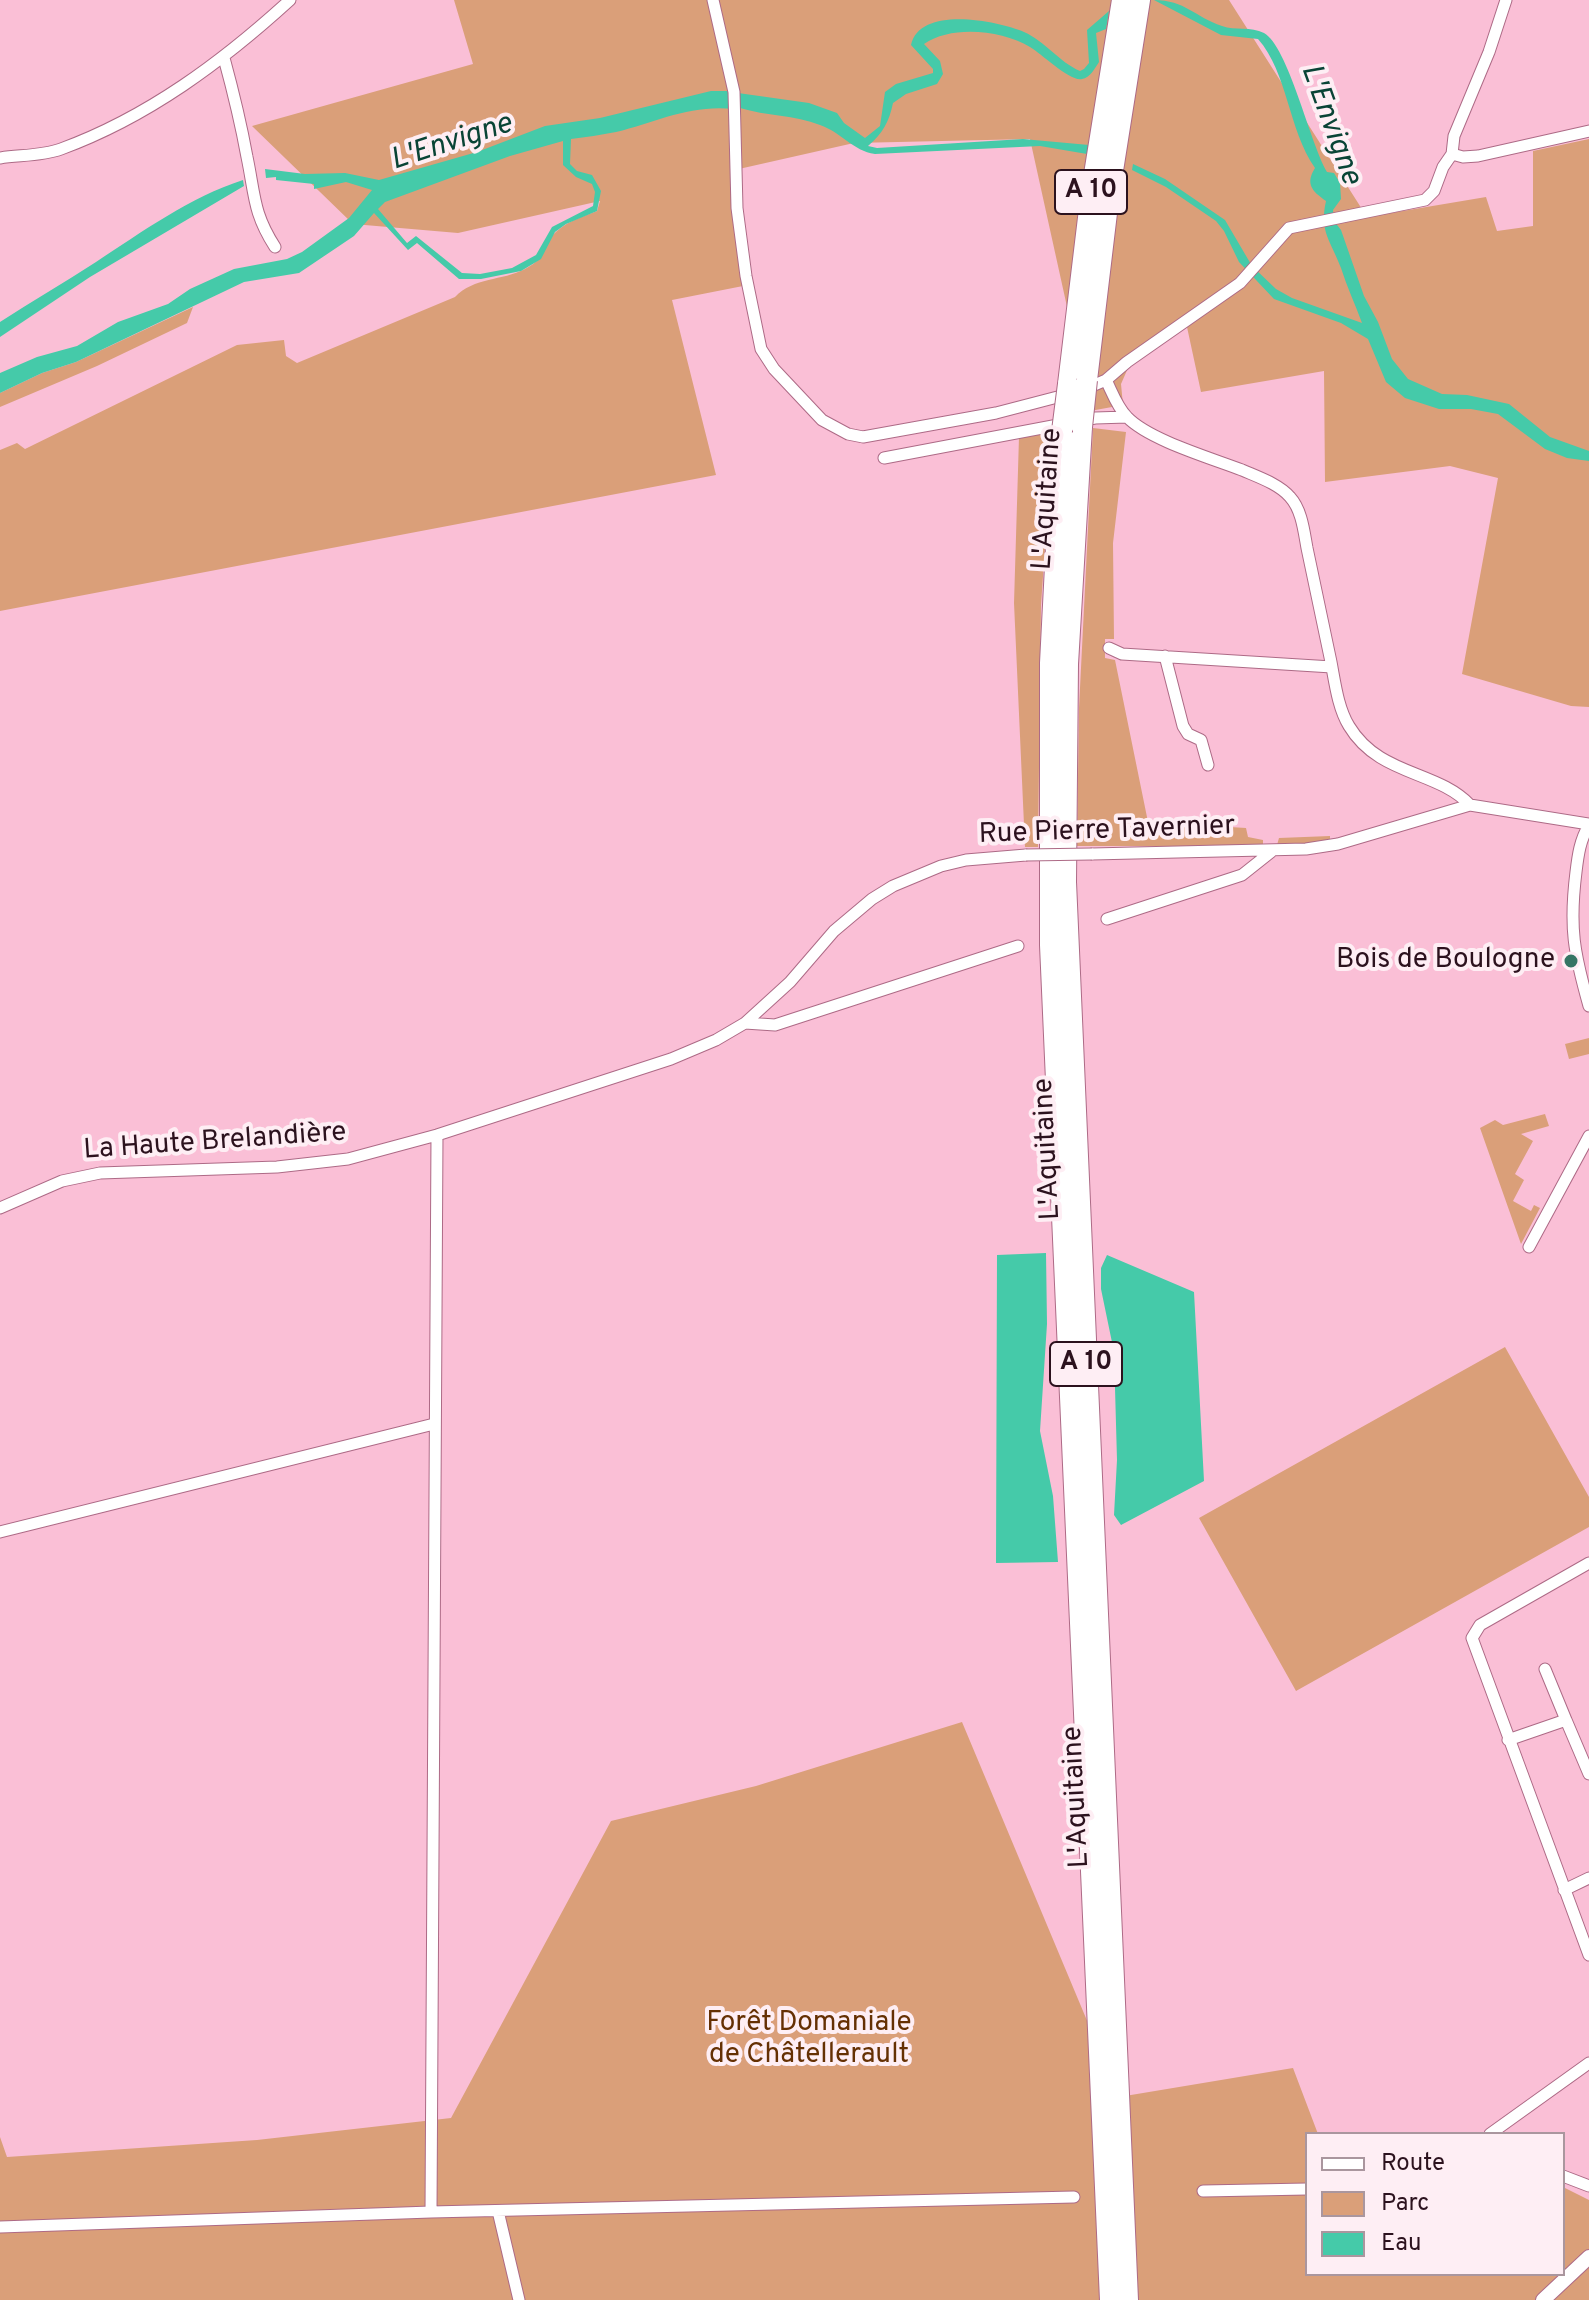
<!DOCTYPE html>
<meta charset="utf-8">
<style>
body{margin:0}
#map{position:relative;width:1589px;height:2300px;overflow:hidden;background:#fabfd6;font-family:Overpass,sans-serif}
canvas{display:block}
.legend{position:absolute;left:1305px;top:2132px;width:260px;height:144px;box-sizing:border-box;background:#feeef4;border:2px solid #aa969e;margin:0;padding:10px 14px;list-style:none;font-size:24px;color:#2c121e}
.legend li{display:flex;align-items:center;gap:16px;height:40px}
.legend b{width:40px;border:2px solid #aa969e}
</style>
<div id="map">
<canvas width="1589" height="2300"></canvas>
<ul class="legend">
<li><b style="height:10px;background:#fff"></b>Route</li>
<li><b style="height:22px;background:#da9f79"></b>Parc</li>
<li><b style="height:22px;background:#45caa9"></b>Eau</li>
</ul>
</div>
<script>
const ctx = document.querySelector('canvas').getContext('2d');
ctx.lineJoin = 'round';
function fill(path, color) {
  ctx.fillStyle = color;
  ctx.fill(path, 'evenodd');
}
function stroke(path, color, width, dash) {
  ctx.strokeStyle = color;
  ctx.lineWidth = width;
  ctx.lineCap = dash ? 'butt' : 'round';
  ctx.setLineDash(dash || []);
  ctx.stroke(path);
}
function write(font, color, halo, rows, align = 'center') {
  ctx.font = font + ' Overpass,sans-serif';
  ctx.lineWidth = 8;
  ctx.setLineDash([]);
  ctx.textBaseline = 'middle';
  ctx.strokeStyle = halo;
  ctx.fillStyle = color;
  for (const [text, x, y, turn = 0] of rows) {
    ctx.save();
    ctx.translate(x, y);
    ctx.rotate((+turn || 0) * Math.PI / 180);
    ctx.textAlign = isNaN(turn) ? turn : align;
    if (halo) ctx.strokeText(text, 0, 0);
    ctx.fillText(text, 0, 0);
    ctx.restore();
  }
}
fill(new Path2D(`
 M454,0H1229L1367,217L1486,197L1497,231L1533,226V151L1589,139V707L1571,706L1462,674L1498,478L1450,466L1325,482L1324,371L1201,392L1187,327L1128,368L1121,384L1123,405L1090,411L1030,139L854,143L730,171L733,217L743,286L672,300L716,475L0,611V450L17,443L25,449L237,345L284,340L286,356L297,363L455,297C474,277 502,281 525,269C550,256 541,245 557,231C568,221 584,216 597,211L600,201L458,233L353,224L252,126L473,64Z
 M193,307L187,323L97,366L0,407V393L42,373L76,362Z
 M1093,428L1126,432L1113,543L1114,639H1105V658L1115,660L1148,822L1246,828L1248,837L1263,840V846H1077L1079,708Z
 M1053,433L1041,605L1038,847H1025L1014,603L1019,437Z
 M1330,836V839L1305,844L1277,845L1279,838Z
 M1589,1038V1054L1569,1059L1565,1044Z
 M1545,1114L1549,1126L1521,1134L1533,1141L1515,1174L1524,1180L1513,1201L1531,1211L1534,1205L1540,1208L1521,1244L1480,1128L1495,1120L1503,1125Z
 M1505,1347L1589,1497V1527L1296,1691L1199,1518Z
 M962,1722L1119,2097L1293,2068L1318,2134H1307V2274H1563V2187L1589,2200V2300H0V2137L7,2157L257,2140L451,2118L611,1821L756,1786Z`), '#da9f79');
fill(new Path2D(`
 M1154,0C1185,0 1195,17 1222,26C1235,31 1251,26 1264,33C1288,46 1310,143 1327,172L1334,173L1340,183L1341,199L1333,210L1334,221L1341,230L1364,296L1378,322L1392,359L1408,379L1442,394L1467,395L1509,404L1550,437L1589,451V461L1567,458L1545,449L1498,414L1471,409H1439L1405,398L1386,382L1368,339L1341,323L1274,299L1239,262L1224,231L1216,221L1166,187L1132,170L1133,164L1165,179L1225,220L1252,266L1276,289L1292,298L1362,323C1355,304 1347,287 1341,268C1331,241 1319,232 1326,201C1312,191 1305,184 1315,168C1288,129 1288,73 1258,39L1221,35Z
 M1109,11L1106,29L1096,33L1099,62C1095,68 1090,78 1082,79C1070,82 1042,54 1030,47C1001,30 952,25 924,44L940,61L943,74L937,84L906,94L893,103C889,122 883,133 868,146L877,148L1023,139L1089,145L1087,154L1040,146L875,154C853,151 841,132 820,125C795,115 766,116 740,108L738,93L809,103L837,113L844,123L865,138L880,126L885,92L896,84L933,73V69L911,45C920,5 998,21 1024,32C1045,41 1059,62 1080,71L1084,69L1089,63L1087,30Z
 M711,91H729L734,109C691,104 656,122 616,132C601,135 586,137 571,139L570,164L577,171L592,175L601,191L597,211L566,224L555,232L541,259L521,271L481,279H459L417,243L408,250L374,213L354,236L299,273L244,282L76,362L42,373L0,393V373L37,357L77,346L118,322L168,304L190,289L234,269L287,259L302,252L349,218L372,190L346,182L314,189V184L276,180V177L266,178L265,169L305,174L345,173L379,180L477,152L545,126L600,118ZM563,141V165L576,177L592,184L595,192L593,206L552,227L536,255L512,268L480,274L462,273L416,236L407,243L378,209L385,202L510,156Z
 M243,180L244,186L90,277L0,337V322C32,301 64,283 96,262C142,232 190,197 243,180Z
 M1046,1253L1047,1324L1040,1431L1053,1496L1058,1562L996,1563L997,1255Z
 M1107,1255L1194,1292L1204,1481L1121,1525L1114,1515L1117,1460L1114,1352L1101,1289V1268Z`), '#45caa9');
const minor = new Path2D(`
 M713,0L734,92L737,208L746,276L761,349L774,369L822,420L848,434L863,437L996,413L1069,394
 M224,58C233,91 241,124 247,157C255,195 253,213 275,247
 M1452,154L1463,157L1478,156L1589,131
 M0,158C19,155 42,156 61,149C148,117 222,62 290,0
 M1106,380C1112,392 1117,407 1127,417C1149,440 1211,458 1242,470C1258,477 1279,484 1290,497C1302,510 1304,532 1307,548C1315,586 1323,624 1331,662C1335,683 1338,708 1349,726C1379,776 1437,770 1470,805
 M1085,389L1106,380L1127,362L1240,283L1289,228L1425,200L1434,191L1443,167L1452,154L1454,136L1489,52L1506,0
 M884,458L1095,418L1127,417
 M1109,648L1122,654L1332,667
 M1165,656L1183,726L1188,734L1201,740L1208,765
 M1589,825C1580,840 1578,855 1576,872C1569,928 1574,953 1589,1006
 M1092,854L1306,849L1338,844L1470,805L1589,824
 M1107,919L1242,875L1271,852
 M745,1023L775,1025L1018,946
 M0,1208L62,1181L100,1173L277,1167L348,1159L437,1135L671,1059L716,1040L745,1023L790,982L834,931L872,899L893,886L941,866L966,860L1026,855
 M1529,1247L1589,1136
 M0,1532L434,1424
 M1589,1563L1480,1625L1472,1638L1589,1955
 M1545,1669L1566,1720
 M1508,1740L1566,1720L1589,1774
 M1564,1890L1589,1878
 M1490,2134L1589,2063
 M1563,2176L1589,2186
 M1203,2191L1307,2189
 M498,2211L519,2300
 M431,2212L437,1135
 M0,2227L431,2212L1074,2197`);
const tertiary = new Path2D(`
 M1543,2300L1589,2257`);
const motorway = new Path2D(`
 M1087,380L1109,196L1140,0
 M1068,384L1091,193L1122,0
 M1082,427L1068,664L1066,882L1128,2300
 M1062,431L1050,663V945L1110,2300`);
stroke(minor, '#ad6a86', 13);
stroke(tertiary, '#ad6a86', 16);
stroke(motorway, '#ad6a86', 22);
stroke(minor, '#fff', 11);
stroke(tertiary, '#fff', 14);
stroke(motorway, '#fff', 20);
const minorBridge = new Path2D(`
 M1026,855L1092,854`);
const motorwayBridge = new Path2D(`
 M1082,427L1087,380
 M1062,431L1068,384`);
stroke(minorBridge, '#ad6a86', 13, []);
stroke(motorwayBridge, '#ad6a86', 22, []);
stroke(minorBridge, '#fff', 11);
stroke(motorwayBridge, '#fff', 20);
for (const [x, y, r, color] of [
 [1571,961,8,"#357564"]
]) {
  const dot = new Path2D();
  dot.arc(x, y, r, 0, 2 * Math.PI);
  ctx.fillStyle = color;
  ctx.fill(dot);
  stroke(dot, '#feeef4', 3);
}
for (const [x, y, w] of [
 [1091,192,72],
 [1086,1364,72]
]) {
  const box = new Path2D();
  box.roundRect(x - w / 2, y - 22, w, 44, 6);
  ctx.fillStyle = '#feeef4';
  ctx.fill(box);
  stroke(box, '#2c121e', 2);
}
write('bold 26px', '#2c121e', null, [
 ["A 10",1091,192],
 ["A 10",1086,1364]
]);
write('28px', '#2c121e', '#feeef4', [
 ["L'Aquitaine",1049,499,-86],
 ["Rue Pierre Tavernier",1107,832,-2],
 ["La Haute Brelandière",215,1143,-4],
 ["L'Aquitaine",1049,1149,-93],
 ["L'Aquitaine",1078,1797,-93]
]);
write('28px', '#2c121e', '#feeef4', [
 ["Bois de Boulogne",1555,961]
], 'right');
write('28px', '#653003', '#feeef4', [
 ["Forêt Domaniale",809,2024],
 ["de Châtellerault",809,2056]
]);
write('italic 30px', '#094436', '#feeef4', [
 ["L'Envigne",1329,125,70],
 ["L'Envigne",452,144,-18]
]);
</script>
